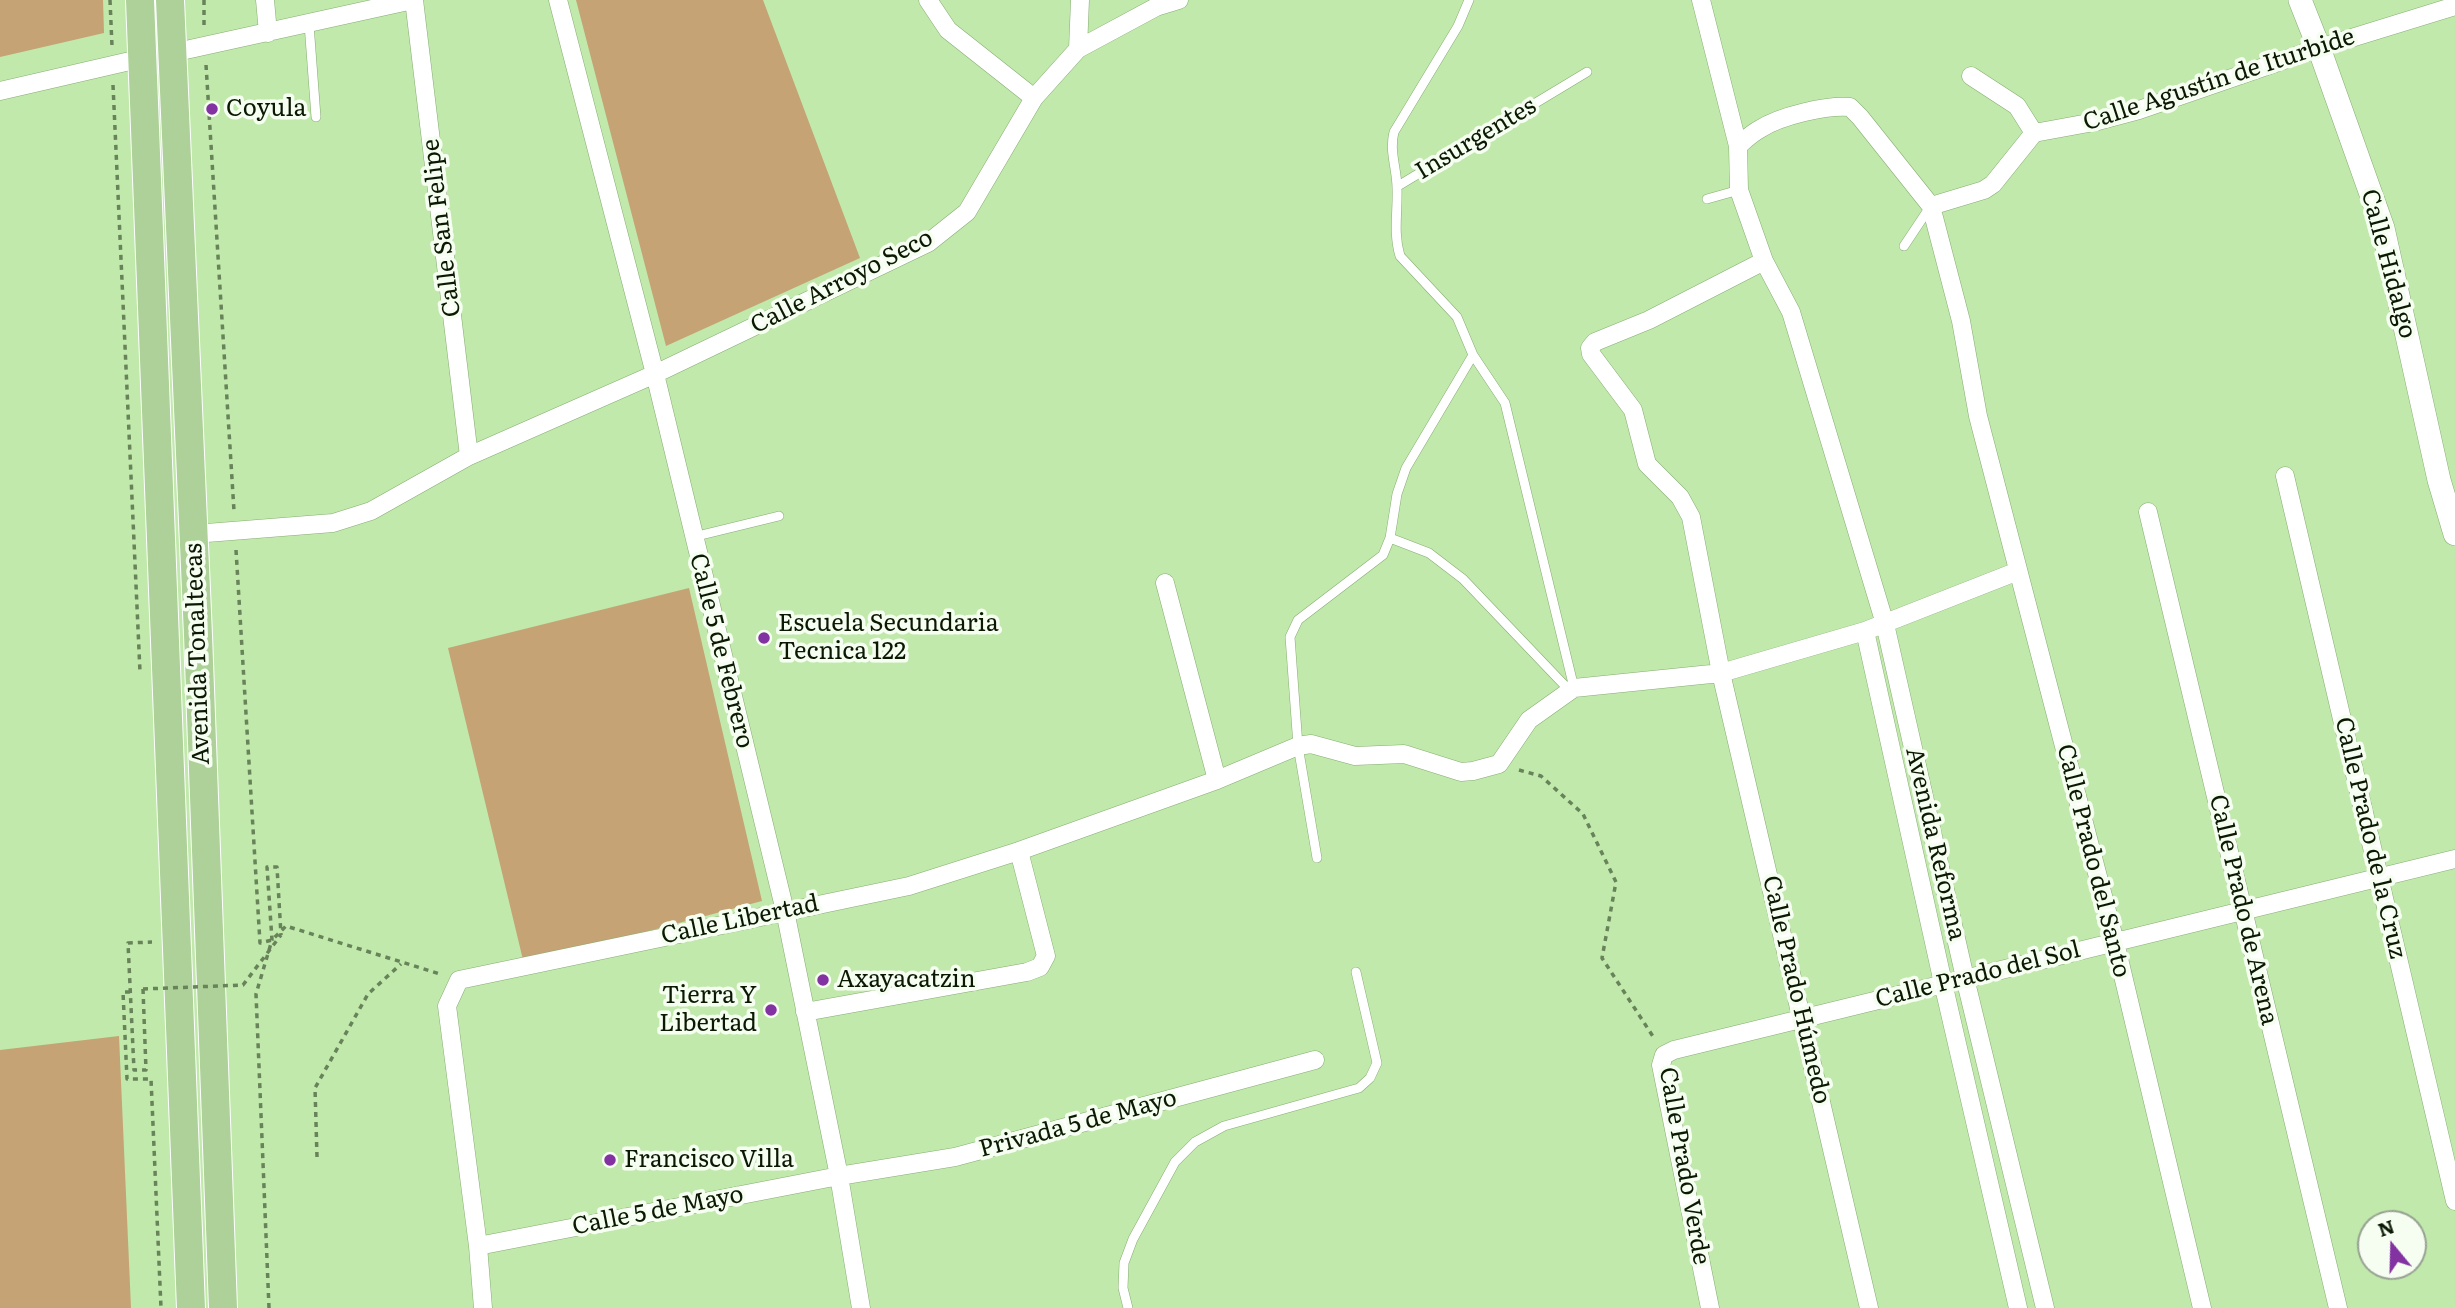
<!DOCTYPE html>
<meta charset="utf-8">
<style>
body{margin:0}
#map{position:relative;width:2455px;height:1308px;overflow:hidden;background:#c0e9ab;font-family:Literata,serif}
canvas{display:block}
.north{position:absolute;left:2357px;top:1210px;width:70px;height:70px;box-sizing:border-box;background:#f6fef2;border:2px solid #98a292;border-radius:50%;rotate:341deg;font-size:19px;font-weight:700;line-height:28px;text-align:center;color:#0b1903}
.north::after{content:'';display:block;margin:auto;width:24px;height:32px;background:#8332a1;clip-path:polygon(50% 0,100% 100%,50% 72%,0 100%)}
</style>
<div id="map">
<canvas width="2455" height="1308"></canvas>
<div class="north">N</div>
</div>
<script>
const ctx = document.querySelector('canvas').getContext('2d');
ctx.lineJoin = 'round';
function fill(path, color) {
  ctx.fillStyle = color;
  ctx.fill(path, 'evenodd');
}
function stroke(path, color, width, dash) {
  ctx.strokeStyle = color;
  ctx.lineWidth = width;
  ctx.lineCap = dash ? 'butt' : 'round';
  ctx.setLineDash(dash || []);
  ctx.stroke(path);
}
function write(font, color, halo, rows, align = 'center') {
  ctx.font = font + ' Literata,serif';
  ctx.lineWidth = 7;
  ctx.setLineDash([]);
  ctx.textBaseline = 'middle';
  ctx.strokeStyle = halo;
  ctx.fillStyle = color;
  for (const [text, x, y, turn = 0] of rows) {
    ctx.save();
    ctx.translate(x, y);
    ctx.rotate((+turn || 0) * Math.PI / 180);
    ctx.textAlign = isNaN(turn) ? turn : align;
    if (halo) ctx.strokeText(text, 0, 0);
    ctx.fillText(text, 0, 0);
    ctx.restore();
  }
}
fill(new Path2D(`
 M0,0H103L104,33L0,57Z
 M576,0H763L860,258L666,346Z
 M689,588L762,901L524,964L448,648Z
 M119,1036L131,1308H0V1050Z`), '#c5a374');
const service = new Path2D(`
 M1469,0L1458,26L1394,132C1389,152 1397,169 1397,188C1398,211 1393,233 1400,256L1457,317L1473,355L1505,403L1574,688
 M309,24L316,117
 M1398,186L1587,72
 M1707,199L1739,190
 M1904,246L1930,207
 M693,537L779,516
 M1390,538L1429,553L1463,579L1569,690
 M1317,858L1298,746L1290,637L1298,620L1383,555L1390,538L1397,494L1406,468L1473,355
 M1128,1308L1123,1288L1124,1263L1133,1239L1175,1162L1195,1142L1224,1126L1359,1088L1370,1078L1377,1063L1356,972`);
const minor = new Path2D(`
 M265,0L268,33
 M414,0L469,456
 M558,0L655,374L785,911L839,1176L861,1308
 M928,0L948,30L1034,98
 M1701,0L1738,146
 M1078,49L1080,0
 M172,53L413,0
 M1971,76L2017,106L2034,133
 M0,91L143,58
 M1931,206L1984,190L1993,184L2034,133L2094,122L2139,110L2319,48L2455,6
 M1764,261L1649,320L1595,342L1590,348L1591,354L1633,410L1647,464L1680,497L1691,517L1721,673L1869,1308
 M2285,476L2455,1201
 M2148,512L2338,1308
 M194,534L333,523L371,511L469,456L655,374L928,243L967,212L1034,98L1078,49L1156,7L1179,0
 M1165,583L1217,780
 M1865,631L1943,983L2018,1308
 M805,1012L1027,972L1040,967L1046,956L1019,851
 M478,1246L839,1176L955,1157L1315,1060
 M483,1308L478,1246L447,1006L459,980L909,886L1019,851L1217,780L1298,746L1311,744L1355,756L1404,754L1461,772L1473,771L1499,764L1529,720L1574,688L1721,673L1865,631L2018,571
 M1710,1308L1661,1065L1664,1055L1674,1050L2455,859
 M2045,1308L1965,978L1885,624L1791,312L1764,261L1739,190L1738,146C1745,140 1752,133 1760,129C1780,116 1826,105 1850,107L1860,117L1931,206L1961,321L1978,416L2115,942L2202,1308`);
const tertiary = new Path2D(`
 M2300,0L2319,48L2383,228L2439,480L2455,534`);
const primary = new Path2D(`
 M140,0L191,1308
 M170,0L198,635L223,1308`);
stroke(service, '#87ad73', 10);
stroke(minor, '#87ad73', 19);
stroke(tertiary, '#87ad73', 24);
stroke(primary, '#fff', 30);
stroke(new Path2D(`
 M110,0L112,46
 M204,0V25
 M206,65L234,511
 M113,85L140,672
 M236,550L260,943L272,940L286,926L440,974
 M1519,770L1541,776L1583,814L1616,882L1602,958L1654,1038
 M143,989L146,1070H134L128,943L152,942
 M130,992H123L127,1079H151L161,1308
 M317,1157L315,1088L368,994L401,964
 M269,1308L256,994L272,940L267,867H277L281,935`), '#688359', 3.5, [5, 5]);
stroke(service, '#fff', 9);
stroke(minor, '#fff', 18);
stroke(tertiary, '#fff', 23);
stroke(primary, '#add198', 28);
stroke(new Path2D(`
 M143,989L243,985L281,935`), '#688359', 3.5, [5, 5]);
for (const [x, y, r, color] of [
 [212,109,7,"#8332a1"],
 [764,638,7,"#8332a1"],
 [823,980,7,"#8332a1"],
 [771,1010,7,"#8332a1"],
 [610,1160,7,"#8332a1"]
]) {
  const dot = new Path2D();
  dot.arc(x, y, r, 0, 2 * Math.PI);
  ctx.fillStyle = color;
  ctx.fill(dot);
  stroke(dot, '#f6fef2', 2.5);
}
write('24px', '#0b1903', '#f6fef2', [
 ["Calle Agustín de Iturbide",2219,80,-18],
 ["Insurgentes",1476,139,-31],
 ["Calle San Felipe",442,228,-97],
 ["Calle Hidalgo",2388,264,75],
 ["Calle Arroyo Seco",842,282,-27],
 ["Calle 5 de Febrero",721,651,76],
 ["Avenida Tonaltecas",198,654,-92],
 ["Calle Prado de la Cruz",2370,838,77],
 ["Avenida Reforma",1935,844,77],
 ["Calle Prado del Santo",2093,861,76],
 ["Calle Prado de Arena",2243,910,77],
 ["Calle Libertad",740,920,-12],
 ["Calle Prado del Sol",1978,975,-14],
 ["Calle Prado Húmedo",1796,990,77],
 ["Privada 5 de Mayo",1078,1124,-15],
 ["Calle Prado Verde",1684,1166,80],
 ["Calle 5 de Mayo",658,1211,-11]
]);
write('24px', '#0b1903', '#f6fef2', [
 ["Coyula",226,109],
 ["Escuela Secundaria",778,624],
 ["Tecnica 122",778,652],
 ["Axayacatzin",837,980],
 ["Tierra Y",757,996,"right"],
 ["Libertad",757,1024,"right"],
 ["Francisco Villa",624,1160]
], 'left');
</script>
